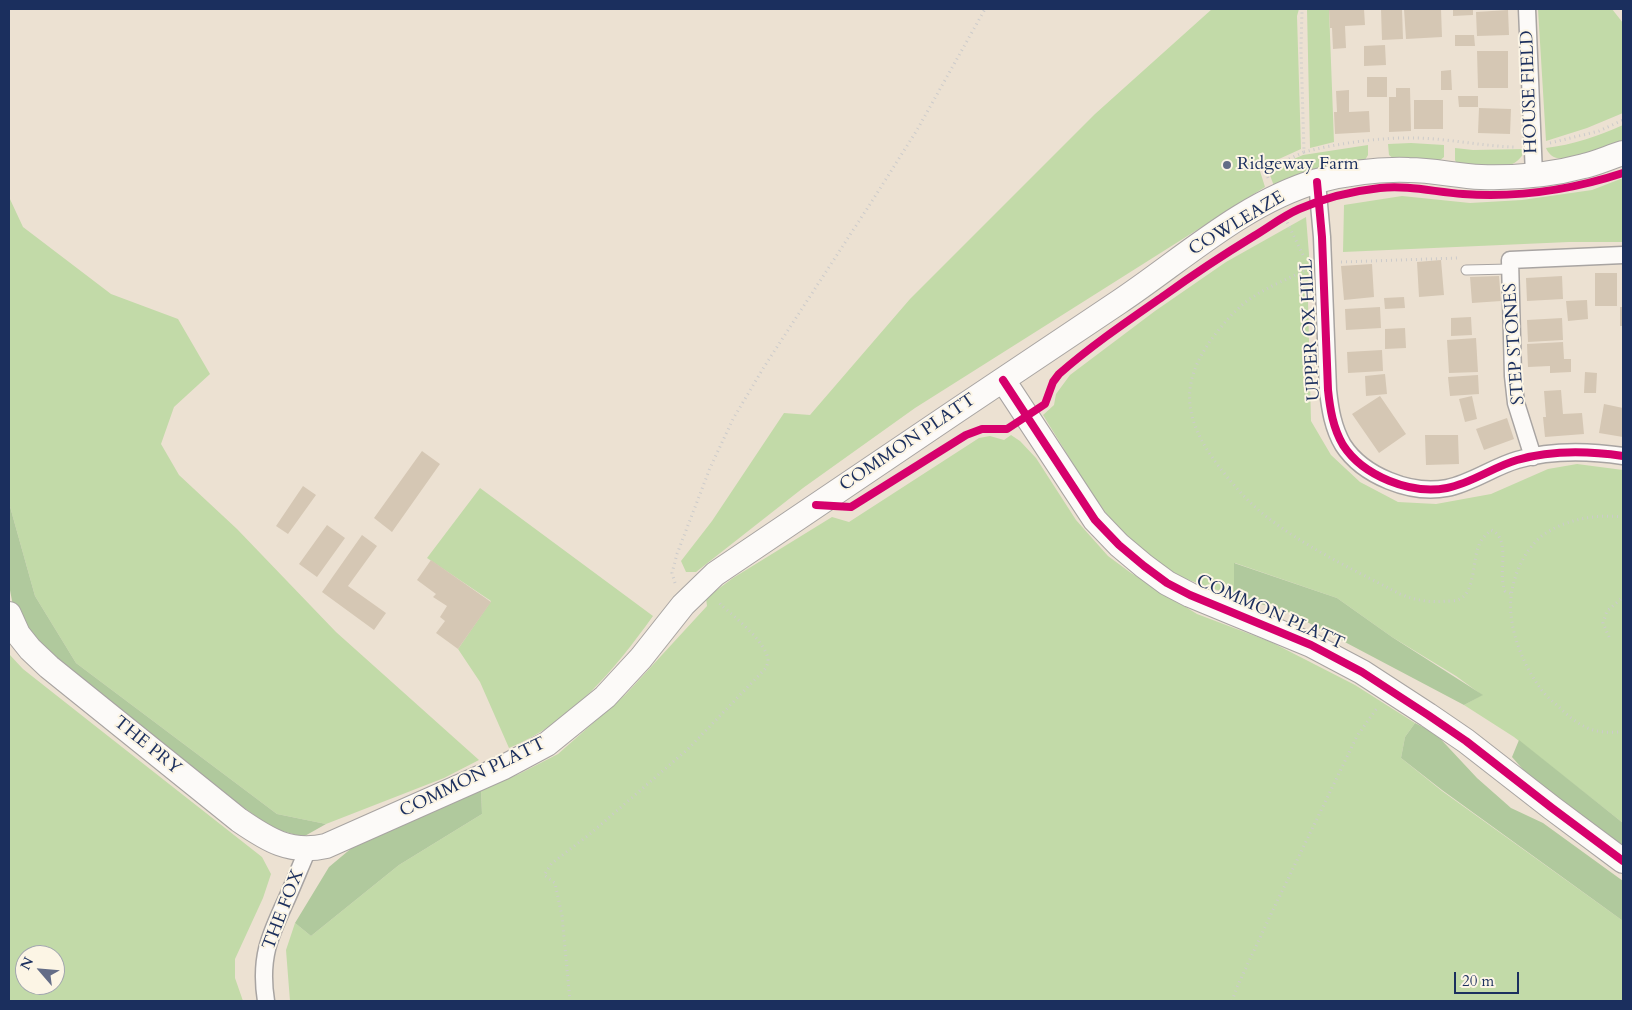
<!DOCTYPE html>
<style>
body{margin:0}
#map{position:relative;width:1632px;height:1010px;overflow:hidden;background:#ece1d2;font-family:Cardo,serif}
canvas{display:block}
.frame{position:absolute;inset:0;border:10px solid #1b2f5e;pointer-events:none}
.north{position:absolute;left:15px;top:945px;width:50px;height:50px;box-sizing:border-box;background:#fcf5e5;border:1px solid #a2a6af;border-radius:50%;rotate:297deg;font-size:14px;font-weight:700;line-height:20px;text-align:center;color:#1b2f5e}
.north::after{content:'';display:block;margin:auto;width:18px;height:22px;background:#646d87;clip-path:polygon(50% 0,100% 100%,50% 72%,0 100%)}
.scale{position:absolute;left:1454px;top:972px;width:65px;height:22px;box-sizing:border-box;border:2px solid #1b2f5e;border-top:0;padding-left:6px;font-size:15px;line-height:18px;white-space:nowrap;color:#1b2f5e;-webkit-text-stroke:4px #fcf5e5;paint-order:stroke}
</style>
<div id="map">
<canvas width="1632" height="1010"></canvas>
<div class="frame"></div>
<div class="north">N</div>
<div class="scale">20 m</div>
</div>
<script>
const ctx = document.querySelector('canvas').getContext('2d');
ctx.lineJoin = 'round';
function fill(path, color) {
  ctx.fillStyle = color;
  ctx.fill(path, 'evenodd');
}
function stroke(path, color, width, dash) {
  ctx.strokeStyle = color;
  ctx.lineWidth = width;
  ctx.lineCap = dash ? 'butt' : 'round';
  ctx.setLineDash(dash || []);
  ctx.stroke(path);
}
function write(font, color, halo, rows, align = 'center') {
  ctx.font = font + ' Cardo,serif';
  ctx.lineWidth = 4;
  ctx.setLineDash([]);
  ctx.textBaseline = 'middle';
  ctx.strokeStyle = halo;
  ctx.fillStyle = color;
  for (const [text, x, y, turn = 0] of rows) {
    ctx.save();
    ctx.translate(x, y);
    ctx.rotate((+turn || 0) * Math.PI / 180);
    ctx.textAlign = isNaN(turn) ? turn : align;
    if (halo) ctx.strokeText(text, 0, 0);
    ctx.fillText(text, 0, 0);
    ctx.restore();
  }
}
fill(new Path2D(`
 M1212,9H1299L1297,16L1301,149L1259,168L1265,187L915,408L803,488L696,572H686L681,561L712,521L784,413L810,415L910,299L1095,114Z
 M1307,9H1329L1334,142L1310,148Z
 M1538,9H1612L1623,23V113L1587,128L1546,141Z
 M1623,125V140C1609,146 1571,162 1557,158C1552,157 1548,153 1546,148C1572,145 1599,136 1623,125Z
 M1411,143L1444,145V157L1439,161L1394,159L1389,155L1388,144Z
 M1368,145V155L1365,160L1274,186L1268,170L1303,155Z
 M1455,148L1473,150L1525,149C1517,176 1479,166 1457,164L1455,160Z
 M1623,178V242H1569L1343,252L1344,205L1402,196L1470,203L1522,200L1592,190Z
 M9,197L23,227L111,294L178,319L210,374L174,407L161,444L179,475L237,529L336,632L479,760L444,778L326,824L277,814L76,663L35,596L9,503Z
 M1306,217L1309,254L1308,301L1311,421L1331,455L1360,482L1398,502L1436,504L1491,494L1548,469L1577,464L1623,470V823L1514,737L1464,705L1482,695L1456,676L1392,637L1337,598L1235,563L1234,596L1172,574L1117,528L1088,488L1043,415L1054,405L1056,394L1070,375L1155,311L1226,262Z
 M1011,435L1020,441L1036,458L1076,520L1108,556L1131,573L1197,614L1271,642L1355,685L1415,723L1405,737L1401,758L1442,791L1623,921V1001H290L286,950L295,923L311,936L399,865L482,814L481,789L519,774L558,754L626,694L707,606L706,598L733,578L832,517L849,522L979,438L990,436L1004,440Z
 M480,488L653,616C615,669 571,723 509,748L480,682L458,649L491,601L427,558Z
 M9,654L23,669L94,725L262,857L271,874L263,898L235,959V978L243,1001H9ZM25,955H55V985H25Z`), '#c2daa8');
fill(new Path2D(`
 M9,503L35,596L76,663L277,814L326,824L303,837L272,828L184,764L37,643L13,606L9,585Z
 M1234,563L1337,598L1392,637L1483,695L1464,705L1288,612L1234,596Z
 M1415,723L1435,733L1477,778L1511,808L1543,823L1623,881V921L1442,790L1401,758L1405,737Z
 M1519,740L1623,823V847L1526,773L1512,757Z
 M481,789L482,814L399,865L311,936L295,923L329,867L366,836Z`), '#b0c99d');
fill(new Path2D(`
 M1329,9H1364L1365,25L1345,26L1346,48L1333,49L1332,28H1330Z
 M1381,9H1402L1403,39L1382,40Z
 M1404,9H1441L1442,37L1406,39Z
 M1453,9H1473V15L1453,16Z
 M1508,10L1509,35L1477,36L1476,12Z
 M1455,35H1474L1475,46H1455Z
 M1385,45L1386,65L1364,66V46Z
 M1477,51H1508V88H1478Z
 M1451,70L1452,90H1441V71Z
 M1367,77H1387V97H1367Z
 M1396,88H1410L1411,131L1389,132V97H1396Z
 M1349,90V112L1369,111L1370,132L1335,134L1334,112H1337L1336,91Z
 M1458,96H1478V107H1459Z
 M1414,100H1443V129H1414Z
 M1479,108L1511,109L1510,134L1478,133Z
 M1441,260L1444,295L1419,297L1417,262Z
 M1372,264L1374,297L1344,300L1341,266Z
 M1595,273H1617V306H1595Z
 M1499,276L1501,301L1472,303L1470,277Z
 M1562,276L1563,299L1527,301L1526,278Z
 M1404,297L1405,308L1385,309L1384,298Z
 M1587,300L1588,319L1568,321L1566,301Z
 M1380,307L1381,328L1346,330L1345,309Z
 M1620,307H1623V326H1620Z
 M1471,317L1472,335L1451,336V318Z
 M1562,318L1563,340L1528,342L1527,320Z
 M1405,328L1406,348L1385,349V329Z
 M1476,338L1478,372L1449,373L1447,340Z
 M1563,342L1564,359H1571V372L1550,373V366L1528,367L1527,344Z
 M1382,350L1383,371L1348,373L1347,352Z
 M1585,372L1597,373L1596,393H1584Z
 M1385,374L1387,394L1366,396L1365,376Z
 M1478,375L1479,394L1450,396L1448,377Z
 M1561,390L1563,414L1582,413L1584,434L1545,437L1543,417H1546L1544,391Z
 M1380,396L1406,434L1379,453L1352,414Z
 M1472,396L1477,419L1465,422L1459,399Z
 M1604,404L1623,408V437L1599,433Z
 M1507,418L1514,439L1484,450L1476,429Z
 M1425,435H1458L1459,464L1426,465Z
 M422,451L440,464L392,532L374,518Z
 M303,486L316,495L288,534L276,526Z
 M327,525L345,538L317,577L299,564Z
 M362,535L377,546L348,586L386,613L374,630L322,592Z
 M431,560L491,602L458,649L436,633L445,621L440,617L447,606L433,597L436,594L417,580Z`), '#d5c7b4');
const lane = new Path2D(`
 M1466,270L1510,269`);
const street = new Path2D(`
 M1527,9L1534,175
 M1317,182L1322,237L1328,390C1330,409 1333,428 1343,445C1363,476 1411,495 1447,488C1472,483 1493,467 1517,460C1551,450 1589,451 1623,456
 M1533,457L1516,403L1513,376L1510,260L1623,255
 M266,1001C259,957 270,935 288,896C295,880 301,865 308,849`);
const secondary = new Path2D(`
 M1003,380L1095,520L1119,545L1144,566L1167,583L1190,595L1311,645L1362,672L1428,715L1466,741L1552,808L1623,861
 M9,614L18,634L30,649L49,667L239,820C268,840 290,854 326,846L504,767L547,744L605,697L641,658L683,605L715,574C849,483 984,392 1119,302C1182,260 1243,203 1317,181C1347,173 1379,169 1409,170C1433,170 1457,176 1481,177C1515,178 1551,175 1584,166C1597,163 1610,157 1623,153`);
stroke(lane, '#a8a4a2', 11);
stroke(street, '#a8a4a2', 19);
stroke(secondary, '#a8a4a2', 26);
stroke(new Path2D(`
 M1550,143L1599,131L1623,120
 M1304,152C1339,143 1382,137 1418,138C1450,139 1482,146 1514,147
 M1268,178L1265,170L1304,152L1301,49L1302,9
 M1285,218L1303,255
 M1341,262L1458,258
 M1304,271C1285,280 1265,288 1247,301C1234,311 1224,323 1214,336C1175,387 1186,426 1224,473C1239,492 1255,509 1275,523C1313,551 1358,572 1400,594C1415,600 1429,603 1446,601C1449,601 1454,601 1457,600C1476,595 1472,560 1479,545C1481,539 1486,535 1491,530C1512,539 1497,572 1505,591L1512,594
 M1623,517C1596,514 1566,519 1543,535C1521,552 1508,586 1511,614C1513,639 1525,667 1540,688C1545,695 1552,701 1559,707C1569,717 1582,728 1597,731C1605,733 1615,732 1623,732
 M675,583L672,573L677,554L710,468L733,419L764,367L874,198L917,130L985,9
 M1609,637L1603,623L1607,611L1623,597
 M570,1001L562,916L555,883L544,875L552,863L590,834L688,749L766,668C767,665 768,663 768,660C767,643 734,616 721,605L719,602
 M1232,1001L1237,987L1271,914L1357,736L1377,708`), '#cccbcb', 3, [1, 4]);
stroke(lane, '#fcfaf8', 9);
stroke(street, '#fcfaf8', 16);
stroke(secondary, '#fcfaf8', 24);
stroke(new Path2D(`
 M1317,182L1322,237L1328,390C1330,409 1333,428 1343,445C1363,476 1411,495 1447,488C1472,483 1493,467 1517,460C1551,450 1589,451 1623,456
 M1003,380L1095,520L1119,545L1144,566L1167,583L1190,595L1311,645L1362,672L1428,715L1466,741L1552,808L1623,861
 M816,505L851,507L966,435L982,429H1007L1045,404L1053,382L1059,374C1092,345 1129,320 1165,295C1194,274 1223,255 1254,236C1269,227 1283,216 1299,209C1324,198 1353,191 1380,188C1408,185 1435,192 1463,194C1518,198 1571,190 1623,173`), '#d6006c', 8);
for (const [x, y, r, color] of [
 [1227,165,5,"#646d87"]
]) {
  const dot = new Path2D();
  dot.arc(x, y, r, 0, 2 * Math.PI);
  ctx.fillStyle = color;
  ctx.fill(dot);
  stroke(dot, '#fcf5e5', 2);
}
write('18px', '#1b2f5e', '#fcf5e5', [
 ["HOUSE FIELD",1530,92,-92],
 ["COWLEAZE",1237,224,-31],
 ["UPPER OX HILL",1311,330,-93],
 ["STEP STONES",1515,344,-94],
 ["COMMON PLATT",908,443,-34],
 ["COMMON PLATT",1270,613,24],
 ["THE PRY",147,746,39],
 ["COMMON PLATT",473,778,-26],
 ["THE FOX",284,910,-69]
]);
write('18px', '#1b2f5e', '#fcf5e5', [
 ["Ridgeway Farm",1237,165]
], 'left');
</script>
